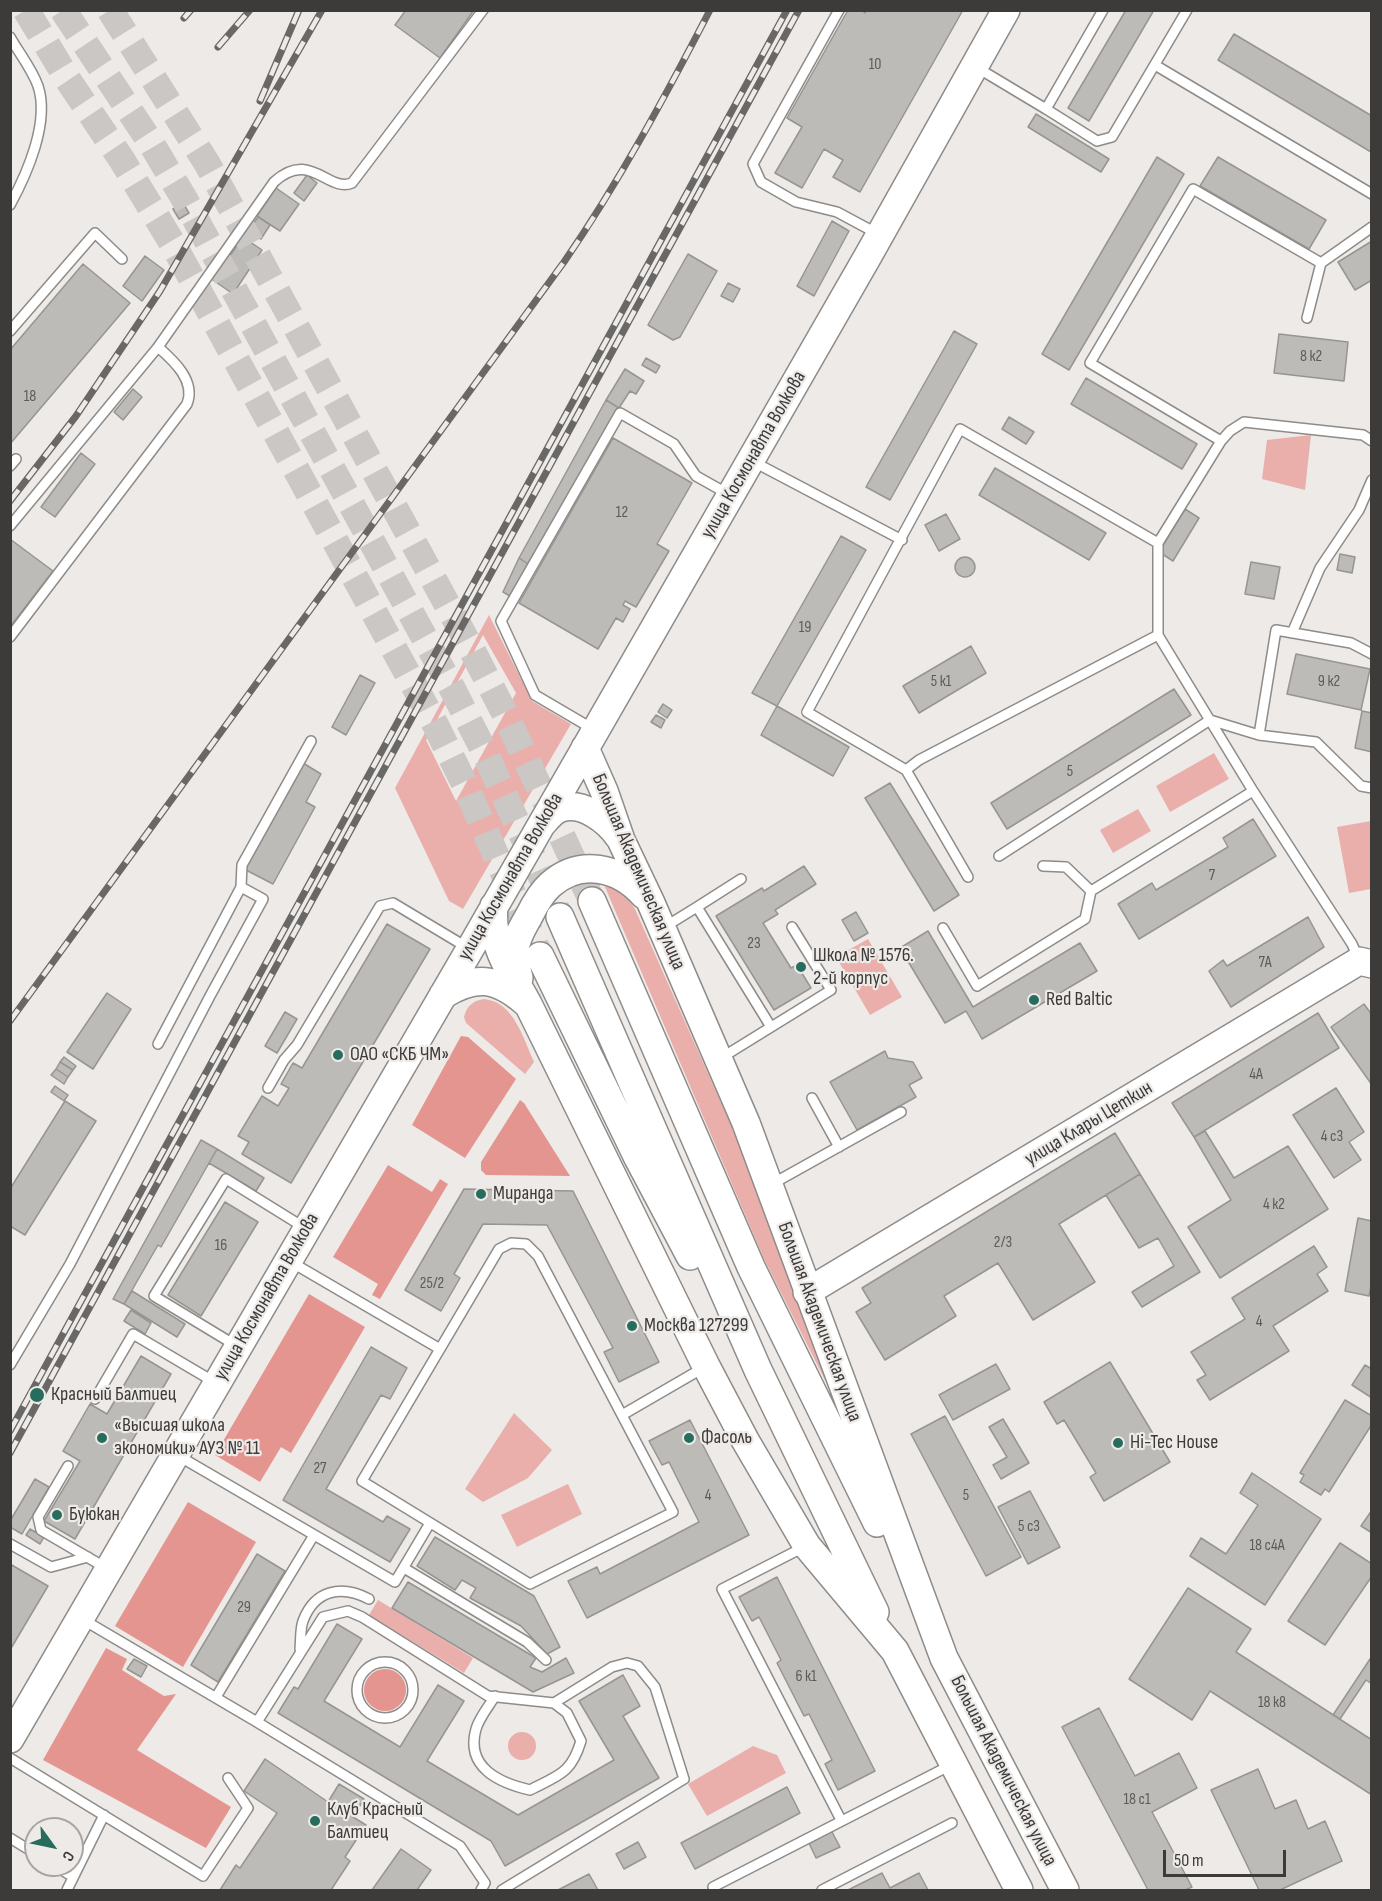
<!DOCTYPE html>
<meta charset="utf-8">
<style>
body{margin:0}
#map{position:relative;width:1382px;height:1901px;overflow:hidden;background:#edeae7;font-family:"Sofia Sans Condensed",sans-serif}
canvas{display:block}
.frame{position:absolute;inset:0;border:12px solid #3d3b3a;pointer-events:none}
.north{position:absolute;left:24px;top:1817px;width:60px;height:60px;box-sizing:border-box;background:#edeae7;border:2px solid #a7a4a2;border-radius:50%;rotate:123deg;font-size:16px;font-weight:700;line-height:24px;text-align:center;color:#3d3b3a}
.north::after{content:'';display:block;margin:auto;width:21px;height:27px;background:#286c5e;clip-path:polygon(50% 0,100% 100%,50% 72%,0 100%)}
.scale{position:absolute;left:1163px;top:1850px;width:123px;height:27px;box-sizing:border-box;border:3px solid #3d3b3a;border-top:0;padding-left:8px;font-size:18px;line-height:21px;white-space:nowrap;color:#3d3b3a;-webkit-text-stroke:4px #edeae7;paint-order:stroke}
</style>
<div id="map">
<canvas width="1382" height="1901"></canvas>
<div class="frame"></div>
<div class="north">С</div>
<div class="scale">50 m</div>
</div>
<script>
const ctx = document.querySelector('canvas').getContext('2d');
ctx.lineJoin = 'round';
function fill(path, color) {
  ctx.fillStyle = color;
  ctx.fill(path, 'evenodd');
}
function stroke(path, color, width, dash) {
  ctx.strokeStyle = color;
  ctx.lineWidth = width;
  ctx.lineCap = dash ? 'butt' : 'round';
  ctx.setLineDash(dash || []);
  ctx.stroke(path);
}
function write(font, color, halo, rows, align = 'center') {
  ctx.font = font + ' "Sofia Sans Condensed",sans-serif';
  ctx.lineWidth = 4.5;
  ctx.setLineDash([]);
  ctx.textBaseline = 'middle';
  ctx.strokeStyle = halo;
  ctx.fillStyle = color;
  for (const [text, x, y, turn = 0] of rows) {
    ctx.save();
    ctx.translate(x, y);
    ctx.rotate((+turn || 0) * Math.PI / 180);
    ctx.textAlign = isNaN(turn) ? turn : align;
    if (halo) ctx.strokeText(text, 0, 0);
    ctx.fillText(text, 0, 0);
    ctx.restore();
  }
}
fill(new Path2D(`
 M1311,435L1305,490L1262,479L1267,440Z
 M489,615L532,701L571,724L463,909L449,901L395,788ZM483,635L516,693L456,801L426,740Z
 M1214,753L1229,779L1170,812L1156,786Z
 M1138,809L1151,831L1113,853L1100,830Z
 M1371,821V889L1349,893L1337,827Z
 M602,880C617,886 627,895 635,909L769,1211L800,1296L826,1382L764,1259Z
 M868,939L902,997L870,1015L836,957Z
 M484,999C514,1002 523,1038 534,1062L525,1074L466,1023L464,1017C467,1006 472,1001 484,999Z
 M514,1413L552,1450L528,1478L483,1502L465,1489Z
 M568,1484L582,1514L517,1547L501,1515Z
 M378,1600L473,1658L464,1673L369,1615Z
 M508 1746a14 14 0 1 1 28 0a14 14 0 1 1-28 0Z
 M753,1746L777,1755L786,1773L707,1816L688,1784Z`), '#eaafab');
fill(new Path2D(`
 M461,1036L468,1037L516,1079L465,1158L412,1125Z
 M520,1100L524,1103L570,1176L486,1175L481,1170V1162Z
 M388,1165L432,1192L440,1179L448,1184L380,1299L372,1295L378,1284L333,1257Z
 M309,1294L365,1327L291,1453L281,1447L260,1482L215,1455Z
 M188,1502L256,1542L183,1667L115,1626Z
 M106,1648L127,1659L122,1670L164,1696L176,1694L137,1750L231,1807L206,1848L43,1760Z
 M364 1690a21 21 0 1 1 42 0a21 21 0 1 1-42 0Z`), '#e49590');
const building = new Path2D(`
 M406,10H474L440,58L395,25Z
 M848,10H861L865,13L866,10H963L860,192L833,177L843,160L824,149L802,188L775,173L802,127L787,118Z
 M1126,10H1154L1089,121L1068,108Z
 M1234,34L1372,116L1371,152L1218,60Z
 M1036,114L1109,159L1101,172L1028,127Z
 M1157,157L1184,174L1069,370L1042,354Z
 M1218,157L1326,220L1309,249L1200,186Z
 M307,175L317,183L304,201L294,193Z
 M276,188L299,204L280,231L257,216Z
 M183,203L189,213L179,219L173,209Z
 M258,217L270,225L261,239L248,231Z
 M832,221L849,231L814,296L797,286Z
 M243,237L262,250L233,294L213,280Z
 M1372,241V280L1355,290L1338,262Z
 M688,254L717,271L680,337L673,340L648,325Z
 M145,256L164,270L142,301L123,286Z
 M83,264L130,303L10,444V350Z
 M728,283L740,289L733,302L721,296Z
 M954,331L977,344L890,500L866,487Z
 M1279,334L1348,342L1344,381L1274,373Z
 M646,358L660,366L656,373L642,365Z
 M625,369L644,381L636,394L630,391L619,408L606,400Z
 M1086,378L1197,444L1182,469L1071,404Z
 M133,389L142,397L123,420L114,412Z
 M606,400L619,408L528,564L519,558Z
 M1009,417L1034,432L1026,444L1002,429Z
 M613,438L692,483L657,544L669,551L636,607L625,601L623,605L630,609L623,622L616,618L598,649L519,603Z
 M81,453L95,464L55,517L41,507Z
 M995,468L1106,533L1089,560L979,495Z
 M1185,509L1199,518L1173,561L1159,552Z
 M946,514L960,539L939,551L925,525Z
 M841,536L866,550L777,706L752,693Z
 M10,539L53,571L10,627Z
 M1340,554L1355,557L1352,573L1337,570Z
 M955 567a10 10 0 1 1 20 0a10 10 0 1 1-20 0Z
 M519,558L528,564L510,596L503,592Z
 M1251,562L1280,567L1274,599L1245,594Z
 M971,646L986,673L919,713L903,686Z
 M1296,654L1370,669L1361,710L1287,694Z
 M360,675L375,683L346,735L332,727Z
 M1174,689L1191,715L1007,829L991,803Z
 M663,704L672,710L667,718L658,712Z
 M777,706L849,747L833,776L761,735Z
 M1362,711L1372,713V752L1355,748Z
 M656,715L665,720L661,728L651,722Z
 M303,763L321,774L306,802L315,807L273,884L244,869Z
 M890,783L959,895L934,911L865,798Z
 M1253,819L1276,856L1139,939L1118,904L1152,883L1156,890L1228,847L1223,838Z
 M804,866L816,884L775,910L778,914L763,923L791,968L797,965L811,988L774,1010L716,916L762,888L764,891Z
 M856,912L868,933L854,941L842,920Z
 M1308,917L1324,947L1231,1007L1209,971L1223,960L1227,966Z
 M387,924L430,949L291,1183L242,1154L249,1142L238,1136L262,1096L278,1106L289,1088L281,1084L293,1063L302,1068Z
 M928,931L973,1007L1080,943L1097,971L982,1039L966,1011L945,1023L900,948Z
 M107,993L131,1009L93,1069L67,1052Z
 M1364,1004L1372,1015V1085L1331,1027Z
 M285,1012L297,1019L277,1053L265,1046Z
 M1318,1013L1339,1048L1194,1137L1172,1103Z
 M885,1051L888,1058L913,1062L922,1078L909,1085L916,1097L857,1130L830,1082Z
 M64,1057L76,1066L73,1070L60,1062Z
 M60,1062L73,1070L68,1077L56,1069Z
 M56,1069L68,1077L64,1084L51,1075Z
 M55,1086L68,1095L64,1101L51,1092Z
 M1336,1088L1364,1132L1349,1142L1361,1160L1334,1178L1293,1115Z
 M65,1101L96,1121L25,1235L10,1226V1189Z
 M1205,1131L1234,1178L1288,1146L1328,1209L1220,1278L1188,1227L1231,1200L1194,1137Z
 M1115,1133L1140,1174L1059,1224L1095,1282L1033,1320L998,1263L944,1296L956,1316L885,1360L856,1312L871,1303L862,1288Z
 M201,1140L217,1149L161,1247L158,1245L124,1304L113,1299Z
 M217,1149L264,1178L256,1191L209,1163Z
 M1140,1174L1200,1272L1142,1307L1132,1292L1174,1266L1158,1238L1139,1248L1106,1195Z
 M464,1189L573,1191L659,1362L619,1382L604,1352L613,1348L547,1225L483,1224L454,1274L460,1278L441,1311L405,1290Z
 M225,1202L258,1222L201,1316L168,1295Z
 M1358,1218L1372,1221V1280L1369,1296L1345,1291Z
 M1314,1246L1327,1267L1317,1274L1328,1291L1273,1326L1289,1351L1210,1400L1197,1380L1206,1375L1191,1352L1245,1319L1232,1298Z
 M132,1291L185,1324L177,1337L124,1304Z
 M131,1310L151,1323L145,1334L124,1321Z
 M371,1347L407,1368L390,1399L381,1395L326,1489L383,1522L387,1516L410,1529L390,1562L283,1500Z
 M141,1356L171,1374L75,1539L44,1521L80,1461L63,1451L90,1404L107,1414Z
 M1110,1362L1170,1462L1104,1501L1090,1477L1096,1473L1064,1420L1057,1424L1044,1402Z
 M996,1364L1010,1389L953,1420L939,1395Z
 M1365,1365L1372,1369V1398L1352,1385Z
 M1345,1400L1372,1416V1424L1329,1492L1325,1489L1321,1495L1300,1482L1304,1475L1300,1473Z
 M945,1416L1021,1557L986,1576L911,1434Z
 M1003,1419L1029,1463L1001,1479L993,1465L1007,1457L989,1427Z
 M690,1420L749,1535L587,1618L568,1581L597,1567L600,1574L699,1522L669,1462L662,1465L649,1441Z
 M1252,1473L1321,1519L1265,1605L1190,1556L1201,1538L1226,1554L1258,1505L1240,1493Z
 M35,1479L49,1487L22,1534L10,1527V1521Z
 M1030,1491L1060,1547L1028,1564L998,1507Z
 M1372,1510V1533L1361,1526Z
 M30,1529L44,1537L40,1544L26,1535Z
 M435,1537L534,1596L560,1647L547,1654L521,1626L470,1598L476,1588L462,1580L455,1590L417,1566Z
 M1340,1543L1372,1564V1576L1325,1645L1288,1621Z
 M257,1554L285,1571L218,1682L191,1665Z
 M10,1564L48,1586L10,1650Z
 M777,1577L875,1771L838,1790L825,1764L832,1760L809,1714L804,1716L777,1663L781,1660L759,1617L752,1621L739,1597Z
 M408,1582L536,1658L530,1667L542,1672L566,1658L574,1673L533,1692L392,1608Z
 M1188,1588L1251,1629L1236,1652L1372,1740V1795L1210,1691L1192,1720L1129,1679Z
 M337,1624L362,1639L324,1701L400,1747L438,1685L464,1701L427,1761L518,1815L614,1760L579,1701L623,1675L640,1706L623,1716L659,1778L505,1866L491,1841L278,1713L294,1687L298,1689Z
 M1372,1656V1684L1366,1680L1340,1719L1333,1715Z
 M134,1659L147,1666L141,1677L127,1669Z
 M1099,1708L1135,1776L1179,1753L1197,1788L1152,1812L1192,1887L1185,1890H1148L1062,1727Z
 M265,1759L328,1802L339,1784L364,1799L353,1817L366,1825L345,1857L350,1861L331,1890H220L236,1865L240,1868L277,1813L244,1791Z
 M1258,1769L1275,1809L1296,1800L1308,1829L1325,1821L1342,1861L1280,1890H1259L1211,1790Z
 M787,1787L800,1813L695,1869L681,1843Z
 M831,1830L840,1847L816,1858L808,1841Z
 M638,1842L646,1857L624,1869L616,1854Z
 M401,1849L431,1870L417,1890H372Z
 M882,1873L890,1888L919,1873L928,1890H848Z
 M589,1874L598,1890H558Z`);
fill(building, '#bdbbb8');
stroke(building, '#979591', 1.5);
stroke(new Path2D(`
 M26,10L68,80L122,160L174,246L435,724L465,785L540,956
 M63,10L151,143L185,200L453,690L484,751L560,917
 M110,10L208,165L473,652L505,714L592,901`), '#cac7c4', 27, [27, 14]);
const lane = new Path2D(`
 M839,10L753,164L761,182L796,202L837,212L878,234
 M1103,10L1046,109L1097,141L1112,137L1187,10
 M10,37C19,53 32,69 38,86C50,122 27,174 10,205
 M1155,65L1372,194
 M976,67L1046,109
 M1307,318L1321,263
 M10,331L95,233L122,259
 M1221,441L1090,363L1193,189L1321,263L1372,227
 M752,461L902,540
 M10,466L16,459
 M10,526L158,347
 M1158,543L960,429L807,712L906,770L919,760L1158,635L1253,791L1352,944L1359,960
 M1292,633L1320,568L1359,510L1372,480
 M1158,635V543L1221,441L1230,431L1244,422L1363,435L1372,441
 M10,637L187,404C196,381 174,361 158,347L274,182C310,149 328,193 352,183L483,10
 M1372,654L1351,643L1276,630L1259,735L1316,742L1361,786L1372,788
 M593,729L535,695L501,621L620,413L674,444L696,476L728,494
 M906,770L968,877
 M999,856L1210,720L1259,735
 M1043,866L1066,867L1091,891
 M241,887L242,865L311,741
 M697,907L741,879
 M663,928L697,907L771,1027
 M943,928L977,986L1085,919L1091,891L1253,791
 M721,1058L831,990L792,927
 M268,1088L284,1060L297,1045L380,906L393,903L468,948
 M812,1098L839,1147
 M772,1184L901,1112
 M511,1243L526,1244L538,1256L673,1512L530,1584L362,1481L499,1249Z
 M291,1262L440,1349
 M235,1345L154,1296L226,1179L305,1228
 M10,1365L70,1264L210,996L263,899L241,887L158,1044
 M95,1399L133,1334L216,1383
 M622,1415L703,1368
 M177,1455L395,1582L430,1523
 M68,1466L38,1517L41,1530L106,1568
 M10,1544L51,1567L88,1557
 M806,1546L722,1589L841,1820
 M404,1568L527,1642L546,1660
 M82,1619L257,1722L460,1846L485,1883L481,1890
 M300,1649C301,1640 300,1629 303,1621C315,1589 342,1585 369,1599
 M357 1690a28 28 0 1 1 56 0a28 28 0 1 1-56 0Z
 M495,1696C489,1706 479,1718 476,1729C465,1768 500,1783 530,1790C559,1775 571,1774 581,1741L567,1713L554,1703
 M216,1697L314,1535
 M257,1722L323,1617L348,1611L362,1617L488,1696L554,1703L612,1667L627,1663L638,1666L655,1687L684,1779L502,1890
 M10,1758L203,1876L248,1808L228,1778
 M10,1838L36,1854
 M54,1865L73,1877
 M713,1887L951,1765
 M67,1890L104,1815
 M822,1890L952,1823`);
const secondary = new Path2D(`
 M585,748L604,791L621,840L651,903L746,1123L944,1658L1065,1890
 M543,823C548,817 554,810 561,808C583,801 608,821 619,837
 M592,901L751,1267L877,1523
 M494,906C490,945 510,971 528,1004L706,1366L745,1440L807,1546L895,1651L1019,1890
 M560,917L758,1370L875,1612
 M540,956L638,1158L690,1256
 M519,978C517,969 514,959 515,950C516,937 523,927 529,916C534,906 541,893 550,885C580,858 619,867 644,895
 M443,995C475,975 496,977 525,1002
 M807,1292L1359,961L1372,964
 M10,1739L470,949L868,256L1006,10`);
stroke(lane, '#8e8b88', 12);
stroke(secondary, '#8e8b88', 30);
stroke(lane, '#fff', 9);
stroke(secondary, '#fff', 27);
const rail = new Path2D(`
 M184,18L191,10
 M218,47L250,10
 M260,101L299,10
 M10,501L76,416L160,291L322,10
 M10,1021L564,262C619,182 665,97 710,10
 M10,1431L787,10
 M10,1453L799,10`);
stroke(rail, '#6a6867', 7);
stroke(rail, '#edeae7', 4.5, [14]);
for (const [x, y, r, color] of [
 [801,967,6,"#286c5e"],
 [1034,1000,6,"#286c5e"],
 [338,1055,6,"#286c5e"],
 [481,1194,6,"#286c5e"],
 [632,1326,6,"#286c5e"],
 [37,1395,8,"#286c5e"],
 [102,1438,6,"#286c5e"],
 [689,1438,6,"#286c5e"],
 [1118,1443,6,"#286c5e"],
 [57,1515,6,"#286c5e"],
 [315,1821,6,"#286c5e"]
]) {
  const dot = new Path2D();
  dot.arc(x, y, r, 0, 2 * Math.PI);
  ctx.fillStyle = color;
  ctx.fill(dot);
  stroke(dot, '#edeae7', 2);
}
write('16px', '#5d5b5a', null, [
 ["10",875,65],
 ["8 к2",1311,357],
 ["18",30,397],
 ["12",622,513],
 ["19",805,628],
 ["5 к1",941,682],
 ["9 к2",1329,682],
 ["5",1070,772],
 ["7",1212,876],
 ["23",754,944],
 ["7А",1265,963],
 ["4А",1256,1075],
 ["4 с3",1332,1137],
 ["4 к2",1274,1205],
 ["2/3",1003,1243],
 ["16",221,1246],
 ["25/2",432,1284],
 ["4",1259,1322],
 ["27",320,1469],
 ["4",708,1496],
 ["5",966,1496],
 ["5 с3",1029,1527],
 ["18 с4А",1267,1546],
 ["29",244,1608],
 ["6 к1",806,1677],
 ["18 к8",1272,1703],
 ["18 с1",1137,1800]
]);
write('20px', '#3d3b3a', '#edeae7', [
 ["улица Космонавта Волкова",754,455,-60],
 ["Большая Академическая улица",638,872,67],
 ["улица Космонавта Волкова",511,877,-60],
 ["улица Клары Цеткин",1089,1124,-31],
 ["улица Космонавта Волкова",267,1297,-60],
 ["Большая Академическая улица",819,1322,70],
 ["Большая Академическая улица",1003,1771,63]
]);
write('20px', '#3d3b3a', '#edeae7', [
 ["Школа № 1576.",813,956],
 ["2-й корпус",813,979],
 ["Red Baltic",1046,1000],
 ["ОАО «СКБ ЧМ»",350,1055],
 ["Миранда",493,1194],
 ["Москва 127299",644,1326],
 ["Красный Балтиец",51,1395],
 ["«Высшая школа",114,1426],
 ["экономики» АУЗ № 11",114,1449],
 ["Фасоль",701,1438],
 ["Hi-Tec House",1130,1443],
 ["Буюкан",69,1515],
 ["Клуб Красный",327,1810],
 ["Балтиец",327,1833]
], 'left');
</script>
